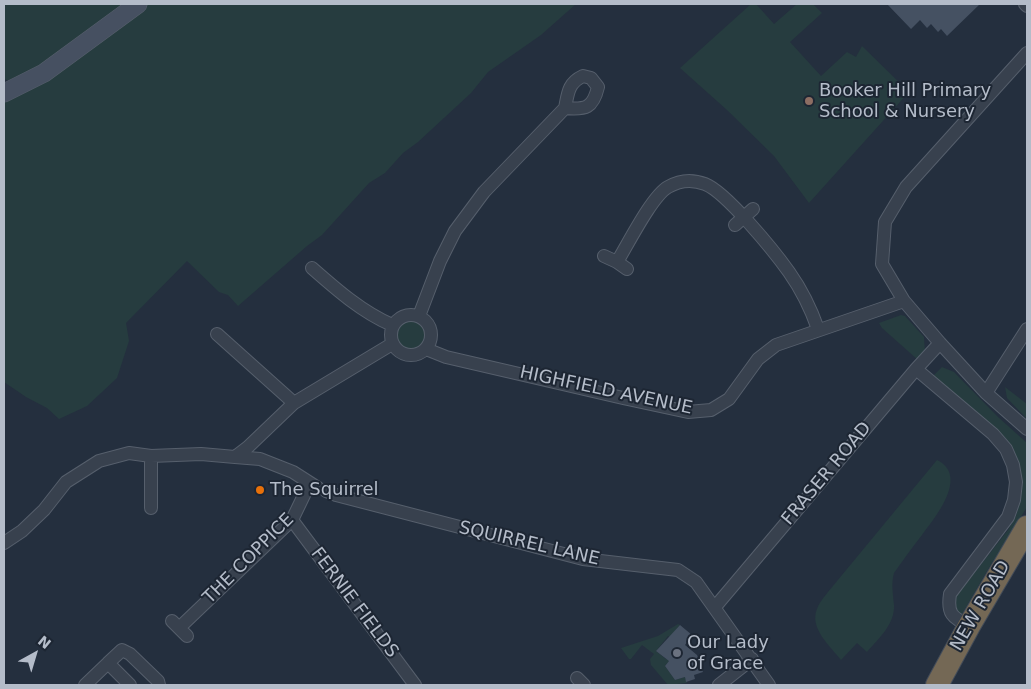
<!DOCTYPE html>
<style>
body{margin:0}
#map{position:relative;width:1031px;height:689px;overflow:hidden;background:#242f3e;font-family:"DejaVu Sans",sans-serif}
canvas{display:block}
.frame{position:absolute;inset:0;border:5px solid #b4bcc9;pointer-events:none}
.north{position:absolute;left:10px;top:629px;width:50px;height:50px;-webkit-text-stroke:4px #1d2633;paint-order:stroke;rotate:39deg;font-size:14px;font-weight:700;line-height:20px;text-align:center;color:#b4bcc9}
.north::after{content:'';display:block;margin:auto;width:18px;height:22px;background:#b4bcc9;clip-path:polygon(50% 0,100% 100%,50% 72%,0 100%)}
</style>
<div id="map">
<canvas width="1031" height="689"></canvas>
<div class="frame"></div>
<div class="north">N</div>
</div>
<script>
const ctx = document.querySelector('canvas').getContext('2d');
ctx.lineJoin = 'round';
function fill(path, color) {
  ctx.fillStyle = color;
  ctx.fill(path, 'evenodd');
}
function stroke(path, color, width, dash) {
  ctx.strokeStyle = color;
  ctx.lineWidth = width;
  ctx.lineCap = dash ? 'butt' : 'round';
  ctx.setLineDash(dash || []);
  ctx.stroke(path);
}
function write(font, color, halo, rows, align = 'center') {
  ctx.font = font + ' "DejaVu Sans",sans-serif';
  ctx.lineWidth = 4;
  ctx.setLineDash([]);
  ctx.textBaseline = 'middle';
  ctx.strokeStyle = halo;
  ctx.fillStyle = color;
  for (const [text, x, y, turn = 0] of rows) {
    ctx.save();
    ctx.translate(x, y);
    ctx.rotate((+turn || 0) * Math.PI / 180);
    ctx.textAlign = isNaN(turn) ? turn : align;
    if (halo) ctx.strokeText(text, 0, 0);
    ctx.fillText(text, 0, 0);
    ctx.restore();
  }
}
fill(new Path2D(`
 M4,4H129L101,28L13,82L4,79Z
 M143,4H576L541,35L488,72L471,93L418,142L403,153L385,173L369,183L322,235L307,246L238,306L228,295L219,292L187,261L126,323L129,341L117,378L87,406L59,419L47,408L26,397L4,382V100Z
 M751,4H756L774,24L797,4H813L822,13L790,42L821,76L847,52L856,57L862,46L909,92L809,203L774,156L727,110L680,68Z
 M901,315L905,316L924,337L925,353L918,360L882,328L879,323Z
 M396 336a16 16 0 1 1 32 0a16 16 0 1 1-32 0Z
 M942,367L954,372L998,417L1027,443V507L987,571L961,616L953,612L954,599L1008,530L1016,516L1020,501V468L1012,452L932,377Z
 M1005,387L1027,404V419L1007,398Z
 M937,460C970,476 934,519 922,535C912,548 903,560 894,573C891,583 893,594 894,605C895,624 879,638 867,652L857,643L841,660C830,646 809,628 817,609C819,603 824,597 828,592Z
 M678,624L680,625L670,637L668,636L656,651L666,659L670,660L665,666L675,680L685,677L687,683L668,685L651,665L650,659L654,654L642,645L631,659H629L621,648L658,636Z`), '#263c3f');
fill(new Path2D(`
 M887,4H980L947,36L941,29L938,32L931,24L927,28L920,20L911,29Z
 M680,625L692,635L685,645L697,655L703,672L694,675L695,679L686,682L685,677L675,680L665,666L669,661L656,651Z`), '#455162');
const street = new Path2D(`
 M1025,4L1027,6
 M1027,53L906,187L885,222L882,264L904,301L940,343L986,393L1027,429
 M735,225L753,209
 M604,256L617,262L627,269
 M617,262C628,244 652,196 668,187C680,180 692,179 705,184C726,192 774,251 789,272C801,289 811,309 818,329
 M312,268C337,290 362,312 392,325
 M391 335a20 20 0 1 1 40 0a20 20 0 1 1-40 0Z
 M419,316L440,261L455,231L484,192L565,108C568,93 568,83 583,76L591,78L598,87C593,108 586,110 565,108
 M217,334L294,403
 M426,349L446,357L623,398L688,412L711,410L729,399L758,359L776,345L904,301
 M916,369L993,434L1006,449L1013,465L1016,482L1014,500L1008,517L950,594C947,614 952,617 969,626
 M986,393L1027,329
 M235,457L260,459L293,472L318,488
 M326,491L336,495L583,559L678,570L696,582L769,685
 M151,508V456
 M292,520L415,685
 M4,543L22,531L44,510L66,482L99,461L129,453L151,456L201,454L235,457L248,447L294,403L392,344
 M715,607L916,369L940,343
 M172,621L187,636
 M179,628L292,520L306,491L307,482
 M577,678L584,685
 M85,685L108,663
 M130,685L108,663L122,650L130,654L158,681L159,685
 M719,685L752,659`);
const secondary = new Path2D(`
 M4,93L44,73L138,4`);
const highway = new Path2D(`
 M937,685L969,626L1027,527`);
stroke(street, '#565f6c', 14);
stroke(secondary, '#565f6c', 19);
stroke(highway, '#434c59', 24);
stroke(street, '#38414e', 12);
stroke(secondary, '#465061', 18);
stroke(highway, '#746855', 22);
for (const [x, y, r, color] of [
 [809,101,5,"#8d6e63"],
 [260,490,5,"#e8710a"],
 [677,653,5,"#6b7280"]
]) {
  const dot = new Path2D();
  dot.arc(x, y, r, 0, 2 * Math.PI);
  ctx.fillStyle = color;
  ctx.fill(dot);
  stroke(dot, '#1d2633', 2);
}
write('18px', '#b4bcc9', '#1d2633', [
 ["Booker Hill Primary",819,91],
 ["School & Nursery",819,112],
 ["The Squirrel",270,490],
 ["Our Lady",687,643],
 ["of Grace",687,664]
], 'left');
write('18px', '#b4bcc9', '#1d2633', [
 ["HIGHFIELD AVENUE",606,391,12],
 ["FRASER ROAD",827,474,-50],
 ["SQUIRREL LANE",529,544,13],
 ["THE COPPICE",249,559,-45],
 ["FERNIE FIELDS",354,603,53],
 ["NEW ROAD",981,606,-60]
]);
</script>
